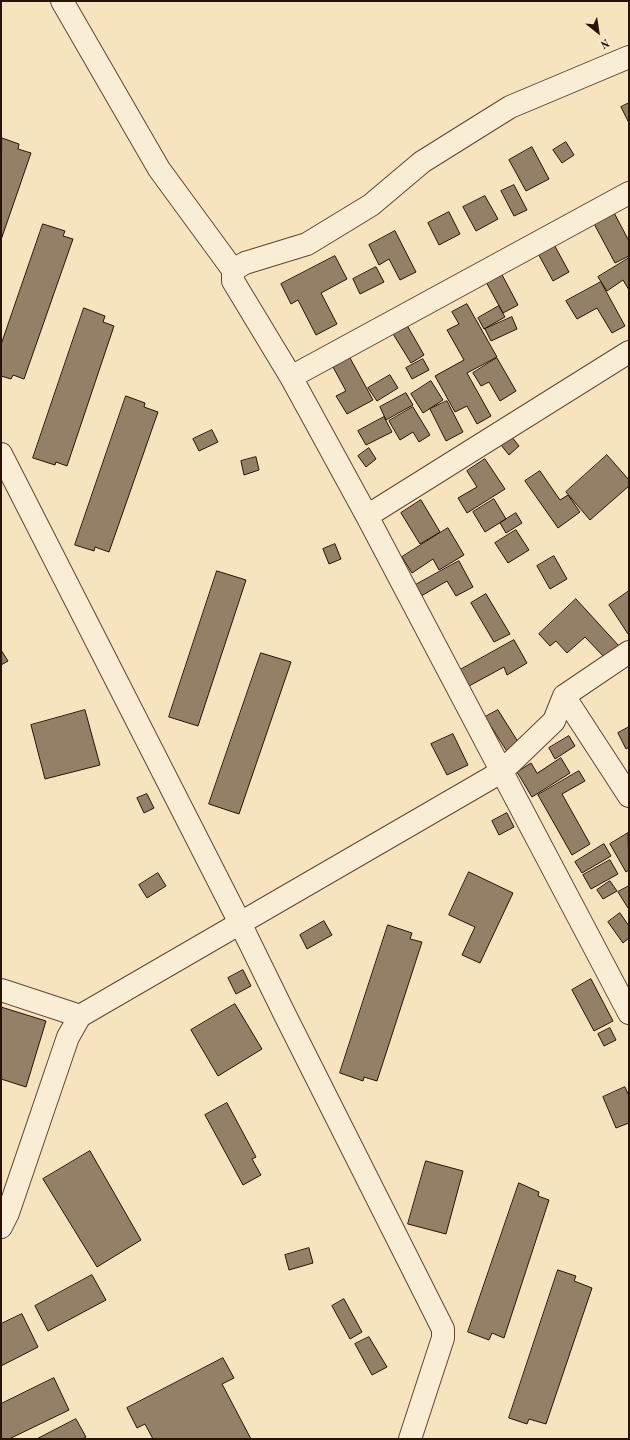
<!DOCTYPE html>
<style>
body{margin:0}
#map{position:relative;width:630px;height:1440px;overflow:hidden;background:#f8e3bf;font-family:"Old Standard TT",serif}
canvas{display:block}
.frame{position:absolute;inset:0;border:2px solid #2a1306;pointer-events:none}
.north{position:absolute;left:578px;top:12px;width:40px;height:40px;-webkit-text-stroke:3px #faedd5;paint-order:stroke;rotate:150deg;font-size:11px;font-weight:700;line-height:16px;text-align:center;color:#2a1306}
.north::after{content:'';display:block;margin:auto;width:14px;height:18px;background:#2a1306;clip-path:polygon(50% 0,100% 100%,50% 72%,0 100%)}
</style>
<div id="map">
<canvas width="630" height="1440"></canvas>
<div class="frame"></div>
<div class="north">N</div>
</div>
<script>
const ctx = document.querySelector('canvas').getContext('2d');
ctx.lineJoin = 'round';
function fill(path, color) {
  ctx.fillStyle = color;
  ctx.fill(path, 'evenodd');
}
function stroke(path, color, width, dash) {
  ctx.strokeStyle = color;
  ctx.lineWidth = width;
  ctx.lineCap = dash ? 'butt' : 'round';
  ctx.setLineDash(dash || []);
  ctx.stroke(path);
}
const building = new Path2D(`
 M629,103V123L621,107Z
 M2,138L19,144L18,149L31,153L1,240Z
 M566,142L574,155L562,163L553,150Z
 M532,147L549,179L526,191L509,160Z
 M514,185L527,210L514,216L501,191Z
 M485,196L498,219L476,231L463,207Z
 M612,209L629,241V256L615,263L592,220Z
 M449,212L460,234L439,245L428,223Z
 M43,224L65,231L63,236L73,239L24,379L13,375L11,379L1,376V345Z
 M395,231L416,272L400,280L389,259L379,265L369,245Z
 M551,239L569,272L553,281L535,248Z
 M335,256L347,279L321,293L337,324L316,335L298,300L291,304L281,284Z
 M629,258V290L623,280L607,291L598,277Z
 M376,267L384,282L360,294L353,279Z
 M500,271L518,305L503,313L485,280Z
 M601,282L625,326L612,333L597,308L577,319L566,301Z
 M467,304L497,357L467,373L491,416L477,424L467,406L455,412L435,376L464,360L447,330L459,324L452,312Z
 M499,306L505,317L484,329L478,318Z
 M84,308L105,316L103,322L114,326L67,466L56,462L55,465L33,458Z
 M512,317L517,329L491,341L485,329Z
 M404,320L424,355L411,363L390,329Z
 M350,358L373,400L347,414L336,396L346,391L333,367Z
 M497,358L516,391L500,401L489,382L481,386L473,373Z
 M423,359L429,370L412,379L406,368Z
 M390,375L398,388L377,401L368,388Z
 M431,381L443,400L423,413L411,394Z
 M406,393L413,405L386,420L380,407Z
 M126,396L145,403L144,407L158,412L109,552L95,547L94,551L75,545Z
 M447,401L463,432L446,441L430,409Z
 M413,407L430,435L419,442L413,432L400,440L389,421Z
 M384,417L392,432L366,445L358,431Z
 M212,430L218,442L199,451L193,439Z
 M511,436L519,446L509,455L501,445Z
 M369,448L376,459L366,467L358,456Z
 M607,455L629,480V486L590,520L566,492Z
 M256,457L259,470L244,475L241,461Z
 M485,459L505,489L467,513L458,498L477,487L467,471Z
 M540,471L560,500L568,495L580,512L558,528L525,481Z
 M494,499L506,519L485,532L473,512Z
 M421,500L440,532L420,544L401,513Z
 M516,513L522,523L506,533L500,523Z
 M448,528L464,555L439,570L433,559L412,573L402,557Z
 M516,530L529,550L508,563L495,543Z
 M335,544L341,559L329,564L323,549Z
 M554,556L567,579L550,589L537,566Z
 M459,561L473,587L456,596L447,581L416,599L410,588Z
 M217,571L246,580L198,726L169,717Z
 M629,591V633L628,634L609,605Z
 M486,594L510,634L494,642L471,603Z
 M576,599L619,646L605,658L585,637L567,653L556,641L550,646L539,634Z
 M514,640L527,663L507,675L504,667L469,686L460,670Z
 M1,650L8,661L1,665Z
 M261,653L291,662L239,814L209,804Z
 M85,710L100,765L45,779L31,725Z
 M498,710L520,745L508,753L485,717Z
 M629,727V747L626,749L618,733Z
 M453,734L468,765L447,775L431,744Z
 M569,736L575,746L555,759L549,748Z
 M561,758L570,773L532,797L517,772L531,763L537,773Z
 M579,771L585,781L562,794L590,844L572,855L538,795Z
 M147,794L154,808L144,813L137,798Z
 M507,813L514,827L499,835L492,821Z
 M628,833L629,870L626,872L610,844Z
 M604,844L611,856L582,873L575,862Z
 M610,860L618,874L591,889L583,875Z
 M469,872L513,893L480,963L462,955L475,927L449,915Z
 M158,873L166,886L147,898L139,885Z
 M610,881L617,891L603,899L597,890Z
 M629,886V907L628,908L618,892Z
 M620,913L629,926V938L623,943L608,922Z
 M324,921L332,935L307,949L300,935Z
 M388,925L412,933L410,939L422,942L377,1081L364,1077L363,1081L340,1073Z
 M243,970L251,986L236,994L228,978Z
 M591,979L613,1021L594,1031L572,990Z
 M235,1004L262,1049L218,1076L191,1030Z
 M1,1007L46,1021L26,1087L1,1079Z
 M610,1028L616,1040L604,1046L598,1034Z
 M625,1087L629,1096V1123L616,1128L603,1097Z
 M227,1103L256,1157L252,1159L261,1175L243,1185L205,1115Z
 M90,1151L141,1240L97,1267L43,1179Z
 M426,1161L463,1171L446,1234L408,1224Z
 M519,1183L539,1192L538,1196L549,1200L504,1338L492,1333L489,1340L468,1332Z
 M309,1248L313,1263L289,1270L285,1255Z
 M558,1270L576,1276L574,1281L592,1288L546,1424L529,1419L527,1424L509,1418Z
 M92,1275L106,1300L48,1331L35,1306Z
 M344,1299L362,1332L350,1339L332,1306Z
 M22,1314L38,1347L1,1366V1324Z
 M369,1337L387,1367L372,1375L355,1344Z
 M223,1358L234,1378L222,1384L251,1439H153L145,1424L137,1428L127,1408Z
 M54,1378L69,1410L9,1439H1V1404Z
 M76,1419L86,1437L82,1439H37Z`);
fill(building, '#957f66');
stroke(building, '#2a1306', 1);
const minor = new Path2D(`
 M62,1L159,169L233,270
 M629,57L510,107L422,162L371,205L307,244L245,263L233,270V281L291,377L367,516L629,1013
 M291,377L629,193
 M1,454L240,923L285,1015L443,1329V1338L410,1439
 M367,516L629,352
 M564,696L629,796
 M1,990L80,1016
 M1,1227L8,1213L68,1037L80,1016L501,772L554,721L564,696L629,652`);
stroke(minor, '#5e4734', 24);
stroke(minor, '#faedd5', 22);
</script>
